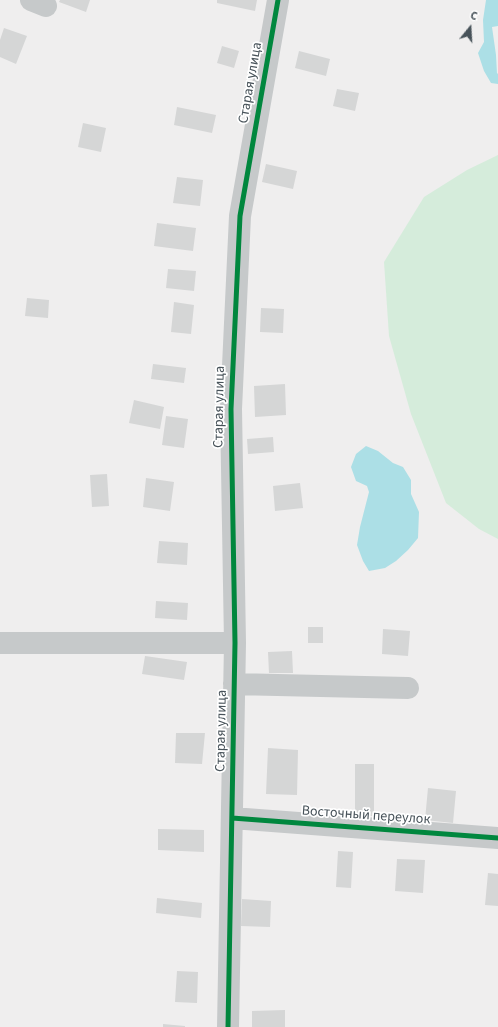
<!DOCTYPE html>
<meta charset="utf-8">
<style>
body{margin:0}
#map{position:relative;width:498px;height:1027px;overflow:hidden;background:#efeeee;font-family:"Source Sans 3",sans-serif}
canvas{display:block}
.north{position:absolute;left:450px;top:8px;width:40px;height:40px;-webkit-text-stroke:3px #fff;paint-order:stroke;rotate:18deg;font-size:11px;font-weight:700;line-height:16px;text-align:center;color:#475259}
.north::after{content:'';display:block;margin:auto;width:14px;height:18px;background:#475259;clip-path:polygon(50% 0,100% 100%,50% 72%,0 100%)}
</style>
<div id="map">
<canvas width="498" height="1027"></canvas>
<div class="north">С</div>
</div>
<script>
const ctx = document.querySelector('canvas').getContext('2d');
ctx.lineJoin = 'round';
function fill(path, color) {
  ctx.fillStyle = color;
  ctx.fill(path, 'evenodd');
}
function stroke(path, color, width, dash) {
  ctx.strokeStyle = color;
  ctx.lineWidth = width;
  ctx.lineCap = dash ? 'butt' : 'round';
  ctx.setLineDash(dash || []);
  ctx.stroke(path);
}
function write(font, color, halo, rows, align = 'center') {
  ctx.font = font + ' "Source Sans 3",sans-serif';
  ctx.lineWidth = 3.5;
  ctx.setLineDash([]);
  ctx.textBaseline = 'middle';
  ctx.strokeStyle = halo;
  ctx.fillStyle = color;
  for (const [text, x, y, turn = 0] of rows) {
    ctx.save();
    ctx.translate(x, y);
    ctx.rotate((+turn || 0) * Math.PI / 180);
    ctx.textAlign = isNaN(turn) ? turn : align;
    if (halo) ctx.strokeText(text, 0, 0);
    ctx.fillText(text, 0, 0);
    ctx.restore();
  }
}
fill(new Path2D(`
 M498,155V539L479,529L446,503L411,414L389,336L384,262L424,197L467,170Z`), '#d5ecdb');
fill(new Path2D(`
 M486,0H498V26L492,27L496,55L497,74L498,73V84L491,83L484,71L478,53L484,42L483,20Z
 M366,446L378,451L393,463L403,467L411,480V494L419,512L418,538L408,550L396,561L385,568L369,571L363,561L357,545L360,527L369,492L367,486L356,481L351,467L356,454Z`), '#acdfe6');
fill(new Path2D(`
 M60,0H90L86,12L59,2Z
 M217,0H257L255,11L217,3Z
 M4,28L27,36L16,64L0,57V40Z
 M222,46L239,51L234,68L217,63Z
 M299,51L330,59L326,76L295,68Z
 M337,89L359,93L355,111L333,106Z
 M177,107L216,115L212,133L174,125Z
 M83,123L106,128L101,152L78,147Z
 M266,164L297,171L293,189L262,182Z
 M177,177L203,180L200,206L173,203Z
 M157,223L196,228L193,251L154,246Z
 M168,269L196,271L194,291L166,288Z
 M27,298L49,300L48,318L25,316Z
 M174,302L194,305L191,334L171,332Z
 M261,308L284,309L283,333L260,332Z
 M153,364L186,368L184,383L151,379Z
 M285,384L286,415L255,417L254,386Z
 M134,400L164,407L160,429L129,423Z
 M166,416L188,419L184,448L162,445Z
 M273,437L274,452L248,454L247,439Z
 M107,474L109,506L92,507L90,475Z
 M146,478L174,482L170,511L143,507Z
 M300,483L303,508L275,511L273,486Z
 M159,541L188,543L187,565L157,563Z
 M156,601L188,603L187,620L155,618Z
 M308,627H323V643H308Z
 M383,629L410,631L408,656L382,654Z
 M292,651L293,673H269L268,652Z
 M145,656L187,662L184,680L142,674Z
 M176,733H205L202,764L175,763Z
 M268,748L298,750L297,795L266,794Z
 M355,764H374V816H355Z
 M428,788L456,791L453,823L425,820Z
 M158,829L204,830V852L158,850Z
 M338,851L353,852L351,888L336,887Z
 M397,859L425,860L423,893L395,891Z
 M488,873L498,874V906L485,905Z
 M157,898L202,903L201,918L156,913Z
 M242,899L271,901L270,927L241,926Z
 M177,971L198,972L197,1003L175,1002Z
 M285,1010V1027H252V1011Z
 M163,1024L185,1026V1027H163Z`), '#d5d6d6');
stroke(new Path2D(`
 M31,0L46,6
 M0,643H235
 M234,684L408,688
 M232,818L498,838
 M228,1027L235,643L231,409L240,216L278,0`), '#c6c9ca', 22);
stroke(new Path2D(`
 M232,818L498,838
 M228,1027L235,643L231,409L240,216L278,0`), '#00873e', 5);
write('14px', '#475259', '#fff', [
 ["Старая улица",251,83,-80],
 ["Старая улица",220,407,-89],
 ["Старая улица",222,731,-89],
 ["Восточный переулок",366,816,4]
]);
</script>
